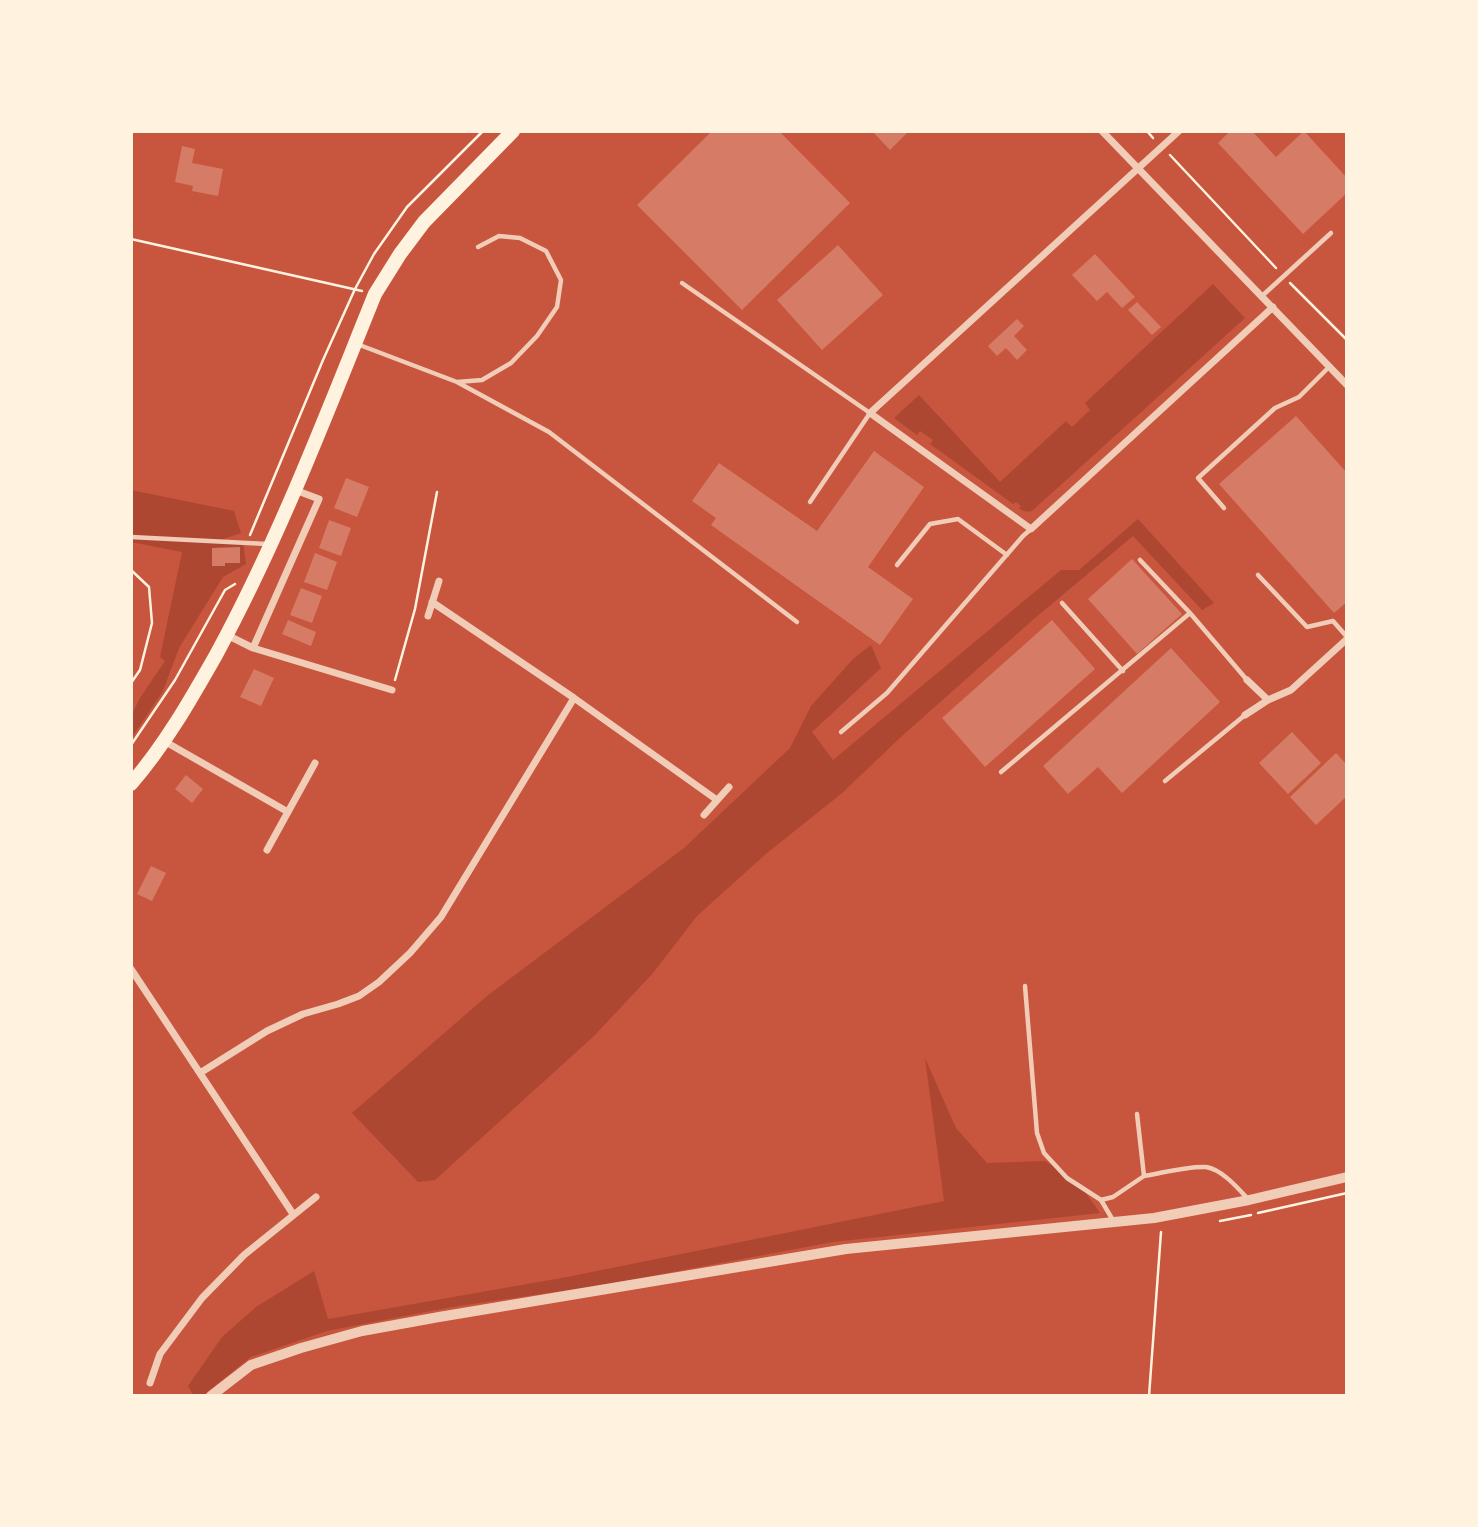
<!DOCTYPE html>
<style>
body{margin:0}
#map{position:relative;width:1478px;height:1527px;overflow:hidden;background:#c8553d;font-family:"Source Sans 3",sans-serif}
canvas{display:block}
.frame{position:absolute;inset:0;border:133px solid #fff3e0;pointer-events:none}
</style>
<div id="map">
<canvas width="1478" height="1527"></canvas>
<div class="frame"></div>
</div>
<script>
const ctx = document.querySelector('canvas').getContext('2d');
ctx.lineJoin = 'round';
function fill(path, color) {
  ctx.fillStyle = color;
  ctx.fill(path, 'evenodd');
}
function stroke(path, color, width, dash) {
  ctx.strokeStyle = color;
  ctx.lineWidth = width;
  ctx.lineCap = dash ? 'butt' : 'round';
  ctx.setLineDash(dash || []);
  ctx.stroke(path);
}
fill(new Path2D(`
 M1213,284L1245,318L1032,511C1027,512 1023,512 1019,508L1021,506L1016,502L1013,504L930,444L933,440L920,431L917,435L894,418L919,395L1000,482L1066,421L1072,427L1090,410L1085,403Z
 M131,490L234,511L241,533L212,543L243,540L246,564L223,577L179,648L163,691L131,739V716L140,698L165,661L160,657L182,552L131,542ZM212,548H239V563H225V566H212Z
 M1138,519L1214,603L1202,610L1133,536L1035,618L902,736L841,794L767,853L697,916L653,973L594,1036L435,1180L418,1182L352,1113L487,996L684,848L790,748L811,706L853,659L871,645L881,668L812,732L833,760L1061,570H1079Z
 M925,1058L956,1128L987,1163L1045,1161L1078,1182L1100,1213L833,1242L603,1285L452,1307L327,1331L251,1357L202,1396H194L188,1386L222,1337L256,1307L314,1271L328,1319L567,1277L944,1201Z`), '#ae4732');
fill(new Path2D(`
 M712,131H779L850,203L742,310L637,205Z
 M872,131H909L890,150Z
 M1230,131H1252L1276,157L1304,131L1347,178V193L1303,234L1218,143Z
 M182,146L195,149L192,163L223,169L218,196L192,191L193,186L175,182Z
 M838,245L883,295L822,350L777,300Z
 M1095,254L1135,297L1122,308L1107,292L1097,301L1072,275Z
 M1137,302L1161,327L1152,335L1128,310Z
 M1017,319L1024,326L1014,336L1027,350L1017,360L1006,348L997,356L988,346Z
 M1296,416L1347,473V602L1334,613L1219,484Z
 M874,451L924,487L868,567L913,599L880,645L711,525L716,518L692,501L719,463L817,531Z
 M346,478L369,487L357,517L334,508Z
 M329,520L351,528L341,556L319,548Z
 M240,547V563H225V566H212V548Z
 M315,553L337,562L327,590L304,582Z
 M1132,559L1182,614L1137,654L1088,599Z
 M301,588L322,596L312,623L290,615Z
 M288,620L316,632L311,646L282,634Z
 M1052,620L1095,669L985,767L942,718Z
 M1171,648L1220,702L1122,793L1098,767L1068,794L1043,766Z
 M254,669L274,678L261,706L240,697Z
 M1292,732L1321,763L1288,794L1259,763Z
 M1336,753L1347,765V796L1316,825L1290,797Z
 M186,775L203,789L192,803L175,789Z
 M151,866L166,873L152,901L137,894Z`), '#d67c66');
stroke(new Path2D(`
 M1147,131L1153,138
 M1170,155L1276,268
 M131,239L362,291
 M1290,283L1347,340
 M250,535L323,360L355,289L374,254L407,207L483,131
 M131,570L149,587L152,623L140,670L131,683
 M395,680L415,609L437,492
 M131,745L175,680L225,590L235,584
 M1258,1213L1347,1193
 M1220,1221L1251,1215
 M1149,1396L1161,1232`), '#fff3e0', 2.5);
stroke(new Path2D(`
 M682,283L870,413L810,502
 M1262,296L1331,233
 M357,344L457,382L482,380L511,363L537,336L557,307L561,280L546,251L520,238L499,236L478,247
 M457,382L549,432L797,622
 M1224,508L1198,478L1275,408L1299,397L1329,367
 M131,537L267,544
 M1140,560L1190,613
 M897,565L930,524L958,519L1007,555
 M1258,575L1307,627L1333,621L1347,637
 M1062,603L1123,671
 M841,732L887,693L1023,536L1031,529
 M1001,772L1190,613L1247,680
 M1165,781L1245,715
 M1025,986L1037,1133L1044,1153L1067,1178L1101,1200L1114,1222
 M1144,1176C1163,1173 1186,1166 1206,1167C1221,1169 1237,1187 1247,1198
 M1101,1200L1113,1197L1144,1176L1137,1114`), '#f1ccb7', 4.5);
stroke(new Path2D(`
 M1102,131L1347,385
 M1179,131L870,413L1031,529L1273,307
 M432,602L574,698L717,800
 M428,616L439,581
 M227,635L253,648L392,690
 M253,648L319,499L295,490
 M1268,700L1291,690L1347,639
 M1245,715L1268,700L1247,680
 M164,741L288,812
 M704,815L729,787
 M267,850L315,763
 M131,969L293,1214
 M200,1073L267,1031L303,1014L338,1004L359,996L379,982L410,953L441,917L574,698
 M150,1383L160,1354L202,1298L244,1255L316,1197`), '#f1ccb7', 7);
stroke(new Path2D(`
 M211,1396L251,1365L301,1348L362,1331L439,1317L846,1249L1154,1218L1249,1200L1347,1177`), '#f1ccb7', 10);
stroke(new Path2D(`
 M131,784C165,745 191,699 216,655C279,539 326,415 375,294L400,254L424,222L513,131`), '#fff3e0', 14);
</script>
